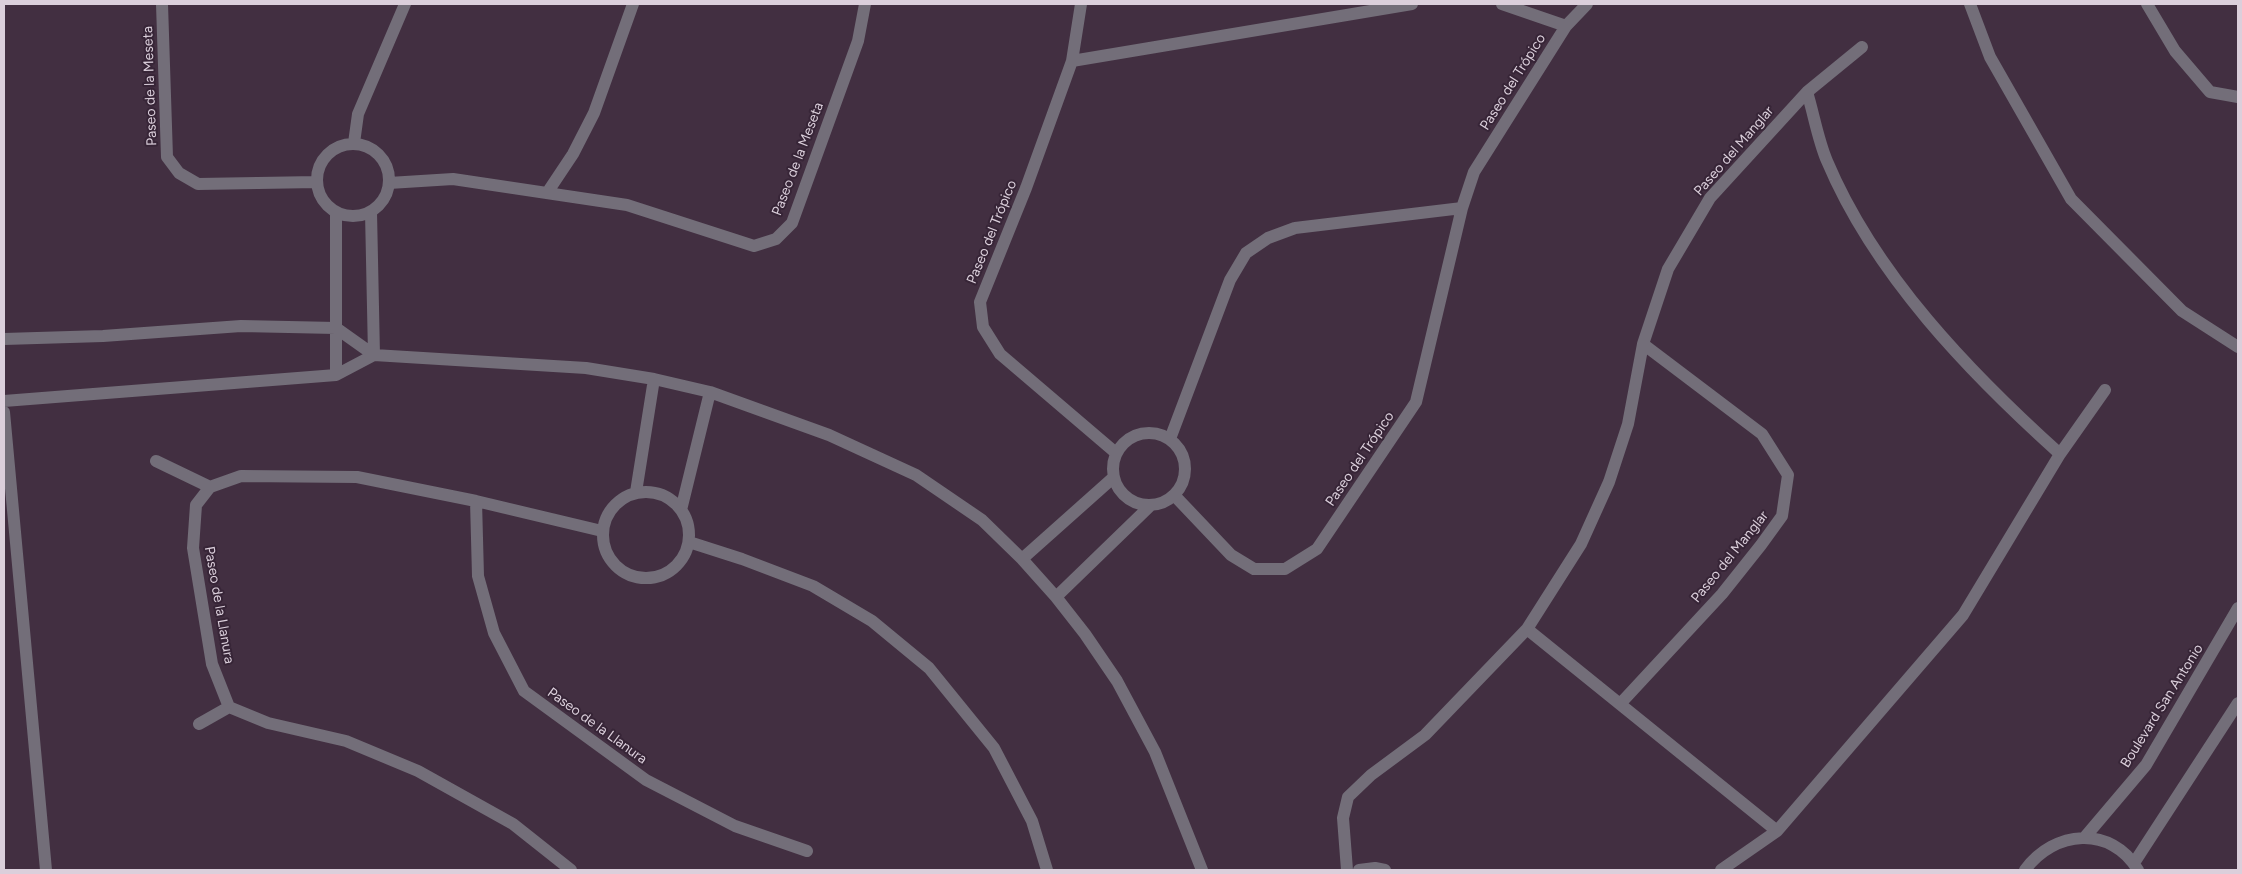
<!DOCTYPE html>
<meta charset="utf-8">
<style>
body{margin:0}
#map{position:relative;width:2242px;height:874px;overflow:hidden;background:#422f41;font-family:Figtree,sans-serif}
canvas{display:block}
.frame{position:absolute;inset:0;border:5px solid #dbcfdb;pointer-events:none}
</style>
<div id="map">
<canvas width="2242" height="874"></canvas>
<div class="frame"></div>
</div>
<script>
const ctx = document.querySelector('canvas').getContext('2d');
ctx.lineJoin = 'round';
function stroke(path, color, width, dash) {
  ctx.strokeStyle = color;
  ctx.lineWidth = width;
  ctx.lineCap = dash ? 'butt' : 'round';
  ctx.setLineDash(dash || []);
  ctx.stroke(path);
}
function write(font, color, halo, rows, align = 'center') {
  ctx.font = font + ' Figtree,sans-serif';
  ctx.lineWidth = 4;
  ctx.setLineDash([]);
  ctx.textBaseline = 'middle';
  ctx.strokeStyle = halo;
  ctx.fillStyle = color;
  for (const [text, x, y, turn = 0] of rows) {
    ctx.save();
    ctx.translate(x, y);
    ctx.rotate((+turn || 0) * Math.PI / 180);
    ctx.textAlign = isNaN(turn) ? turn : align;
    if (halo) ctx.strokeText(text, 0, 0);
    ctx.fillText(text, 0, 0);
    ctx.restore();
  }
}
stroke(new Path2D(`
 M162,4L167,157L179,173L198,184L317,182
 M1081,4L1072,61L1026,188L980,302L983,327L1000,354L1116,453
 M1502,4L1566,26
 M1970,4L1990,57L2071,199L2182,311L2238,347
 M2147,4L2175,51L2210,92L2238,97
 M1072,61L1412,4
 M1807,92L1862,47
 M354,143L358,114L405,4
 M317 180a36 36 0 1 1 72 0a36 36 0 1 1-72 0Z
 M389,183L453,179L627,205L754,246L776,239L792,223L858,41L865,4
 M547,193L573,154L594,113L633,4
 M371,212L374,355
 M4,339L103,336L241,326L336,328L374,355L586,368L654,379L710,392L829,435L916,475L982,520L1022,559L1056,597L1085,634L1117,681L1155,752L1202,870
 M336,375V212
 M4,401L336,375L374,355
 M4,412L46,870
 M1113 469a36 36 0 1 1 72 0a36 36 0 1 1-72 0Z
 M1170,439L1230,280L1246,253L1268,238L1295,228L1462,208
 M2060,454L2105,390
 M156,461L210,487
 M603 535a43 43 0 1 1 86 0a43 43 0 1 1-86 0Z
 M636,492L654,379
 M1174,495L1231,555L1254,569H1285L1317,549L1416,402L1462,208L1474,172L1566,26L1587,4
 M476,501L478,576L494,633L524,691L646,780L735,826L807,851
 M681,510L710,392
 M689,542L742,559L813,586L872,621L929,668L994,748L1032,821L1047,870
 M1022,559L1114,477
 M1056,597L1151,505
 M1527,629L1777,831
 M1620,704L1722,594L1761,545L1782,516L1788,475L1762,434L1643,344
 M199,724L229,707
 M2085,837L2146,765L2238,608
 M2134,863L2238,703
 M571,870L513,824L418,771L346,741L268,723L229,707L212,664L193,548L196,505L210,487L241,476L357,477L476,501L602,531
 M1347,870L1343,818L1348,797L1371,775L1425,735L1527,629L1581,544L1609,482L1628,424L1643,344L1668,269L1710,198L1807,92C1814,115 1818,140 1827,161C1875,275 1970,373 2060,454L1963,615L1777,831L1721,870
 M1359,870L1375,868L1385,870
 M2025,870C2054,830 2111,825 2138,870`), '#736e79', 12);
write('14px', '#dbcfdb', '#372537', [
 ["Paseo del Trópico",1513,82,-58],
 ["Paseo de la Meseta",150,86,-92],
 ["Paseo del Manglar",1734,151,-49],
 ["Paseo de la Meseta",798,159,-69],
 ["Paseo del Trópico",992,232,-68],
 ["Paseo del Trópico",1360,459,-56],
 ["Paseo del Manglar",1730,557,-51],
 ["Paseo de la Llanura",219,605,80],
 ["Boulevard San Antonio",2162,706,-58],
 ["Paseo de la Llanura",597,726,36]
]);
</script>
